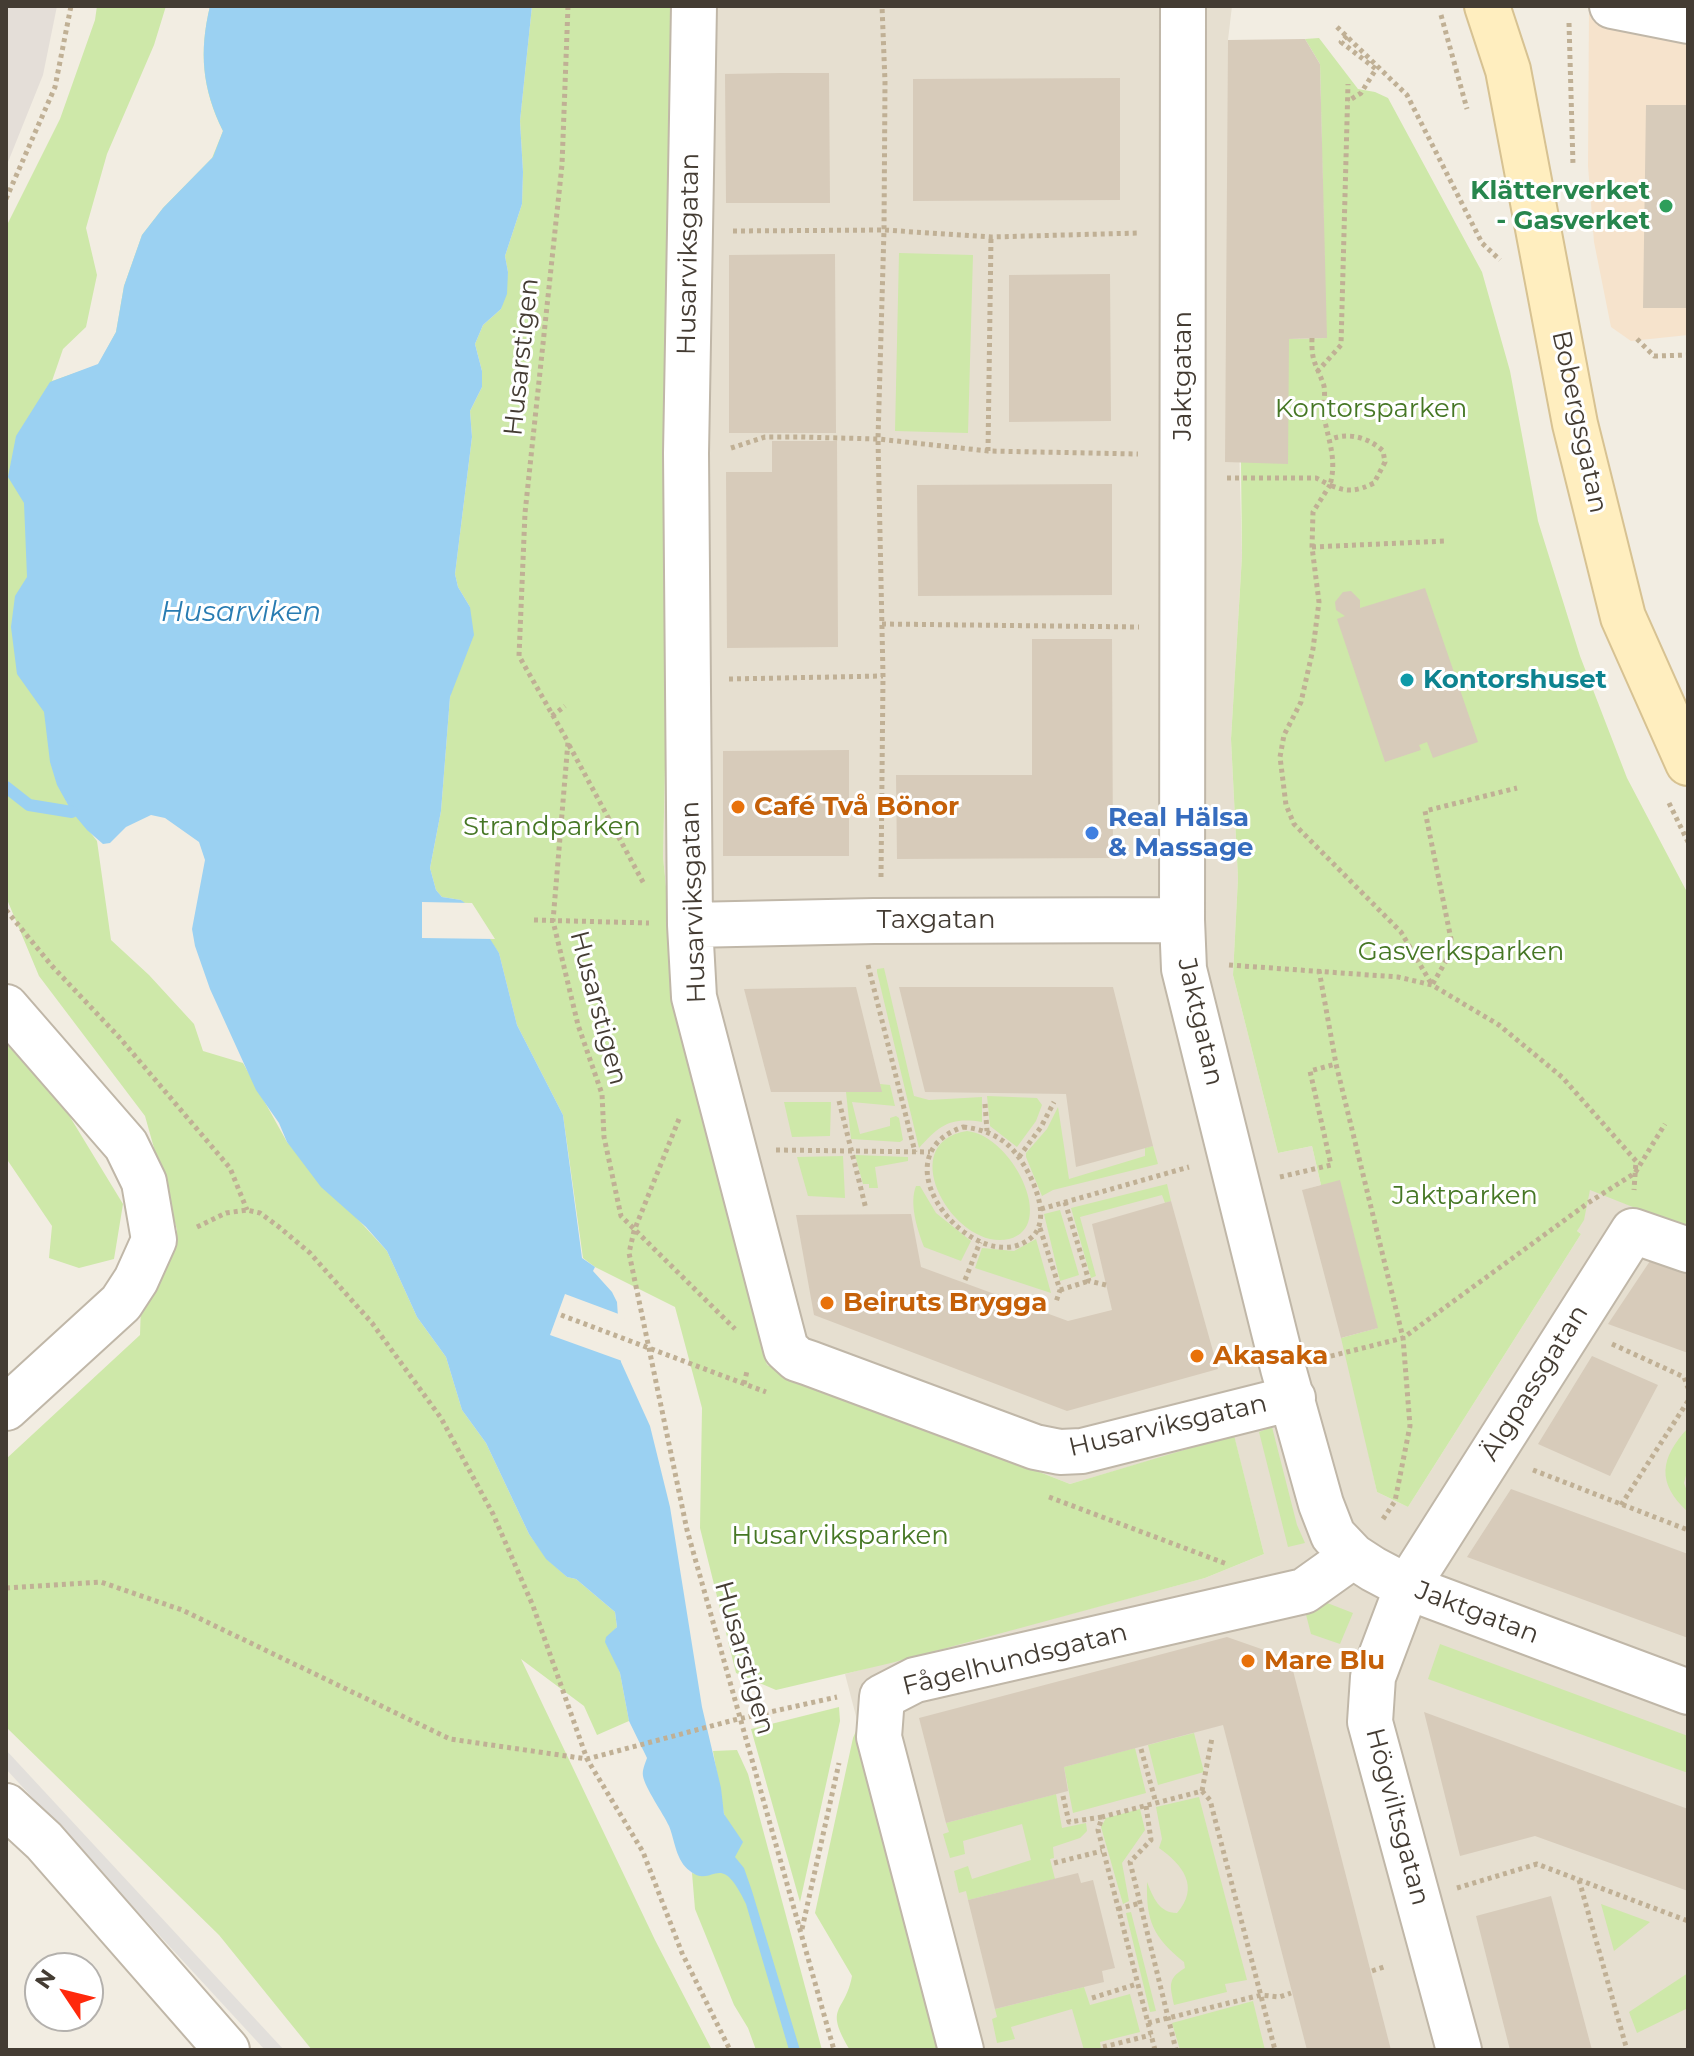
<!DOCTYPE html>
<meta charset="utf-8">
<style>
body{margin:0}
#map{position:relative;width:1694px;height:2056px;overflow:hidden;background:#f2ede2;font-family:Montserrat,sans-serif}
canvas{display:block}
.frame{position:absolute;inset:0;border:8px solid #443c33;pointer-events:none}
.north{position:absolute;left:24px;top:1952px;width:80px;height:80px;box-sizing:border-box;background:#fff;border:2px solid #b4b1ad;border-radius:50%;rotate:305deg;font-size:22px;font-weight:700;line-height:32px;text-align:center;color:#443c33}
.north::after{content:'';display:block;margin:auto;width:28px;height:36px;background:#ff290c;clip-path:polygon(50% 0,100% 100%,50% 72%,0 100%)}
</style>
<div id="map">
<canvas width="1694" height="2056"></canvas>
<div class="frame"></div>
<div class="north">N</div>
</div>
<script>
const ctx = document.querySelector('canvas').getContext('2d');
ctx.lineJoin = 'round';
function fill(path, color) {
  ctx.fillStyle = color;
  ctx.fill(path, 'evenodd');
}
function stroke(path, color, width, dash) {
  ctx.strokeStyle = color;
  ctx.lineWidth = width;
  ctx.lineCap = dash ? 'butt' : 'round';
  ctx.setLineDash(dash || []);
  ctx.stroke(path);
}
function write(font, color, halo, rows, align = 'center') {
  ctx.font = font + ' Montserrat,sans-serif';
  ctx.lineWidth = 6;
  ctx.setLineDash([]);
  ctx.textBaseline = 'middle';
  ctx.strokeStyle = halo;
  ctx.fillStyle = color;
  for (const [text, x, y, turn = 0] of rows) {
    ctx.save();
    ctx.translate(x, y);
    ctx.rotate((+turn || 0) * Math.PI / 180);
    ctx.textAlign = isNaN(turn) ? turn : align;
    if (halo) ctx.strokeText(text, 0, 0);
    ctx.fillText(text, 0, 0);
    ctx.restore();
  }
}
fill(new Path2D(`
 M682,6H1232L1228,40L1242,556L1231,739L1238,878L1233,975L1278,1153L1312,1146L1321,1185L1303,1190L1347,1354L1377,1492L1408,1507L1581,1234L1577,1231L1590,1189L1688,1229V2050H943L845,1674L1205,1578L1264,1554L1234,1436L1070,1484L767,1365L672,946L663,857Z`), '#e6dfd0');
fill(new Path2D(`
 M1589,6H1688V335L1631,341L1611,327L1594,242L1588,166Z`), '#f6e3cc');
fill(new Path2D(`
 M6,6H57L43,75L6,167Z`), '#e4ded8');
fill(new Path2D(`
 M97,6H166L154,45L107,154L86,228L97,275L86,327L63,349L52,381L98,365L116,332L124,286L142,235L163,208L212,158L223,131C202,89 199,52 210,6H281L66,801L97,841L111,940L149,975L194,1024L203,1051L243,1063L287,1142L387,1251L417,1317L446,1357L462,1410L486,1443L529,1534L547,1559L567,1577L576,1579L615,1612L617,1627L611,1634L610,1648L620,1673L629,1721L597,1735L584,1706L521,1659L655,1940L712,2050H312L219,1935L6,1727V1459L140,1335L141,1304L177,1230L145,1116L39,976L6,897V227L60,119L95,20Z
 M532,6H682L663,857L672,946L767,1365L1070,1484L1234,1435L1264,1554L1205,1578L891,1663L776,1690L736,1673L700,1528L702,1408L675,1307L595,1267L583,1258L563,1115L517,1025L499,953L461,900L442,897L436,890L430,868L441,811L450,697L470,607L458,587L455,574L472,437L470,411L482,387V371L475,344L483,325L501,309L508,272L505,256L522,204L523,172L520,121Z
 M1319,38L1358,89L1375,92L1388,98L1482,272L1510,371L1538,521L1580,656L1627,778L1688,894V1229L1590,1190L1584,1220L1577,1231L1581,1234L1408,1507L1377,1492L1341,1338L1377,1328L1321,1185L1312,1146L1278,1153L1233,975L1238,878L1231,739L1242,556L1241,462L1289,339L1326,338L1320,64L1305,39Z
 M899,253L973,255L968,433L895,431Z
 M884,968L914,1096L929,1100L982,1097V1122C950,1117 940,1125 919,1148L877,972V969Z
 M6,1043L67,1112L123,1204L114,1259L79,1268L49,1258L52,1226L6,1158Z
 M880,1084L890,1085L895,1106L852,1102L860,1134L890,1126V1118L896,1116L899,1118L903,1140L900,1142L851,1139L846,1092H881Z
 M987,1096L1037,1098L1042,1105L1036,1121L1017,1147L990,1126Z
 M784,1102H831L830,1136L792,1137Z
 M1058,1107L1069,1179L1145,1156V1148L1153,1146L1158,1164L1053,1190L1042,1196L1026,1157V1153L1047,1129Z
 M967,1131C1012,1135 1058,1227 1009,1239C955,1252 892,1143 967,1131Z
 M855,1155L908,1157V1161L875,1167L878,1188H869V1184H863Z
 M843,1156L845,1198L808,1196L797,1157Z
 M1167,1184L1171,1201L1165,1203L1162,1195L1080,1217L1096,1276L1091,1278L1071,1208Z
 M916,1186H920L936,1213L971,1241L961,1261L924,1247C917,1229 909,1203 916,1186Z
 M1060,1210L1079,1275L1060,1281L1044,1214Z
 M1036,1239L1051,1293L975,1268L982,1248L1014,1251Z
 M1272,1427L1297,1525L1305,1543L1288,1547L1259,1432Z
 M1688,1428V1468L1684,1483L1688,1494V1512C1656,1483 1660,1458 1688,1428Z
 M1317,1599L1353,1613L1340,1644L1311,1634L1303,1603Z
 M1440,1644L1688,1736V1773L1428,1679Z
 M839,1707L840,1721L800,1902L751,1729Z
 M859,1724L943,2050H850C823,2005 845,2014 852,1976L815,1913L853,1738Z
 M1194,1733L1204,1772L1158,1785L1148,1745Z
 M1135,1748L1146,1793L1073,1813L1064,1767Z
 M737,1750L748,1774L822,2050H756L748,2028L734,2005L695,1909L692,1873L706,1876L730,1827L724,1814L713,1751Z
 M1056,1794L1062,1828L1086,1823L1087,1831L1080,1838L1053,1847L1054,1858L1050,1859L1055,1879L968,1900L966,1891L959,1893L954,1871L968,1866L972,1879L1031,1860L1022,1824L963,1841L965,1854L950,1858L943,1834L949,1832L946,1823Z
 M1199,1797L1247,1980L1225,1984L1227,1992L1174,2005C1170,1985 1167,1979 1185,1968L1184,1962C1153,1937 1146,1921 1147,1882C1153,1897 1159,1913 1177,1913C1200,1887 1183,1865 1159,1848L1162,1839L1156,1807Z
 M1140,1809L1145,1830L1122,1863L1129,1901L1123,1904L1101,1827L1106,1818Z
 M1601,1904L1650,1922L1614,1951Z
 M1131,1912L1156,2011L1150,2012L1126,1913Z
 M1688,1973V2008L1637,2033L1629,2012Z
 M1084,1987L1090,2005L1130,1994L1140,2032L1100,2042L1101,2050H1084L1072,2009L1011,2027L1015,2039L997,2043L992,2019L997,2017L995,2009Z
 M1253,2001L1265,2050H1180L1172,2023Z`), '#cee8a9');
fill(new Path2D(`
 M6,1750L284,2050H265L6,1769Z`), '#e2dfdb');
fill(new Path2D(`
 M210,6H532L520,121L523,172L522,204L505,256L508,272L507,294L501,309L483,325L475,344L482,371V387L470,411L472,437L455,574L458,587L470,607L474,635L450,697L441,811L430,868L436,890L442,897L461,900L469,906L499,953L517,1025L563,1115L582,1258L595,1267L593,1271L612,1292L617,1302L621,1362L650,1426L670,1507L702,1707L721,1788L724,1814L743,1842L735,1857L744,1868L752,1891L800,2050H789L746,1904C719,1847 714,1890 690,1871C676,1861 675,1841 669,1826C663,1813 645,1788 643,1776C642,1770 645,1764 647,1758L629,1721L620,1673L605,1642L606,1637L617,1627L615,1612L576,1579L567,1577L546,1559L529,1534L486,1443L462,1410L446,1357L417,1317L387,1251L366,1227L321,1187L287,1142L279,1123L256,1090L210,989L195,946L192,929L205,860L199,842L165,818L151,815L126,827L110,843L103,844L87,830L72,812L57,785L50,762L44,712L17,674L11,627L15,596L27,577L24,503L8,477L16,436L50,382L98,364L116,332L124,286L142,235L163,208L213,157L223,131C202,88 199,52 210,6Z`), '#9bd1f2');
fill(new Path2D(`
 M422,902L472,903L495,939L422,938Z
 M565,1294L624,1316L625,1362L550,1335Z`), '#f2ede2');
stroke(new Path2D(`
 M6,787L29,805L72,812`), '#9bd1f2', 12);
fill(new Path2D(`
 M1305,39L1320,64L1327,338L1289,339L1288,464L1225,462L1228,40Z
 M780,73H829L830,203H726L725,74Z
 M1120,78V200L913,201V79Z
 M1646,105H1688V308H1643Z
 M835,254L836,433H729V255Z
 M1110,274L1111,421L1009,422V275Z
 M772,441H837L838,647L727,648L726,472H772Z
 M1112,484V595L918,596L917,485Z
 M1425,588L1478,742L1433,758L1427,742L1419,745L1421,750L1385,762L1337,619L1345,616L1336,610L1335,602L1343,592L1351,591L1360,600V608Z
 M1032,639H1112L1113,858L897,859L896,775H1032Z
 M849,750V856H723V751Z
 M856,987L882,1092H771L744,989Z
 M899,987H1113L1153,1146L1076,1167L1066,1094L925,1092Z
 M1340,1180L1378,1328L1341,1338L1302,1190Z
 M1171,1201L1218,1369L1067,1411L814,1315L796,1215L911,1214L921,1267L1068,1321L1112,1310L1092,1224Z
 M1652,1258L1688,1271V1353L1608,1324Z
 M1592,1356L1658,1385L1610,1476L1538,1444Z
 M1511,1489L1688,1554V1638L1467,1557Z
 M1227,1637L1290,1659L1391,2050H1307L1223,1725L1064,1767L1068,1791L946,1823L919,1718Z
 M1424,1712L1688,1809V1891L1535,1836L1460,1856Z
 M1078,1873L1081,1883L1093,1880L1115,1968L1102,1971L1104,1982L995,2009L968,1900Z
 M1551,1896L1592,2050H1510L1476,1916Z`), '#d7cbba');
const street = new Path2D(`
 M694,6L686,453L690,925L694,997L786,1349L797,1359L809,1363L1035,1447L1060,1452L1082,1451L1293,1398
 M1183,6L1182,920L1184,969L1283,1368L1321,1504L1333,1535L1353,1556L1373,1569L1407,1587L1688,1692
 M1612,6L1688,21
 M690,925L874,921L1182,920
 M6,1007L126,1145L144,1182L154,1240L136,1280L121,1303L6,1408
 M6,1806L44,1841L227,2050
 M961,2050L879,1737L882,1697L915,1680L1304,1591L1353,1556
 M1459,2050L1370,1722L1373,1677L1407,1587L1633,1231L1688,1250`);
const secondary = new Path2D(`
 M1487,6L1508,70L1575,424L1623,617L1688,763`);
stroke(street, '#c0b7a8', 48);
stroke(secondary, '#d7c292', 48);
stroke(new Path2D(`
 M568,6L562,165L525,513L519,656L568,742L553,921L578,1025L602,1094L604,1137L621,1216L735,1329
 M1441,15L1467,109
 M1569,23L1573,165
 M1337,27L1407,95L1482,243L1500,260
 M1347,36L1341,42L1376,69L1361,93L1348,101
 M6,199L55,87L71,6
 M733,231L884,230L991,237L1139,233
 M1312,338C1311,363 1317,365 1324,386C1326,396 1322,407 1324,417C1329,442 1337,460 1330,485C1348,493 1357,491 1374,483L1385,462L1383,451C1369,438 1350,432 1331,439
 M1637,339L1654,356L1688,355
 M1317,372L1341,345L1348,84
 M731,448L765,437H801L878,439L988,451L1138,454
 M988,451L991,237
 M1227,478H1316L1330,485L1313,512L1312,547L1319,602L1313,649L1301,702L1284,735L1280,757L1286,805L1294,824L1401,932L1432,985L1450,954L1451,939L1425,811L1517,788
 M1312,547L1446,541
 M882,624L1139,627
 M729,679L883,676
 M552,716L565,706
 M569,745L644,884
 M1669,803L1688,842
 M881,877L883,676L878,439L884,230L885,82L882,6
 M6,910L52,966L119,1037L230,1168L247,1210
 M534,920L649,923
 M868,965L915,1152
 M1229,965L1398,977L1432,985L1499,1025L1562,1077L1636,1161L1634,1190
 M1319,970L1336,1064L1403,1338L1410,1426L1395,1501L1381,1522
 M839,1101L866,1209
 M985,1104L987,1131
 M679,1119L634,1231L629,1253L687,1530L834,2050
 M963,1127C980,1129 994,1133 1008,1145C1027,1162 1055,1216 1032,1237C979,1284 871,1158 963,1127Z
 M776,1150L930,1152
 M1019,1157L1041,1127L1054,1102
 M1280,1177L1331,1165L1310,1071L1336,1064
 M1065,1202L1089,1281L1106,1285
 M1041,1209L1189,1167
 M197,1227L226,1213L247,1210L260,1213L279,1227L310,1253L372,1323L441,1418L493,1514L533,1606L587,1759L643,1852L682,1953L730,2050
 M1040,1228L1060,1290L1056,1302
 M965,1280L980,1242
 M1060,1290L1089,1281
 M561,1315L766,1392
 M1612,1344L1684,1377L1688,1388
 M1323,1358L1403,1338L1588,1203L1635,1173L1665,1124
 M744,1384L747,1371
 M1533,1470L1688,1530
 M1049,1497L1227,1564
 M1621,1505L1688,1401
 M6,1588L101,1582L182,1610L450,1739L587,1759L734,1720L837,1697
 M1141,1749L1156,1803
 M1202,1791L1212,1738
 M1063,1796L1069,1822L1102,1817
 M1146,1806L1151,1840L1130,1862L1176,2050
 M1054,1863L1102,1851
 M1579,1880L1627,2050
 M1457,1888L1537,1864L1688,1921
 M1118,1909L1140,1903
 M802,1929L839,1763
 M1372,1971L1384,1967
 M1092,1998L1137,1984
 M1148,2023L1261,1995L1279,1997L1291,1993
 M1103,2047L1151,2035
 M1155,2050L1098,1830L1102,1817L1202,1791L1210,1800L1275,2050`), '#c0b095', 5, [4, 4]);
stroke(street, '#fff', 44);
stroke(secondary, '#ffeebf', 44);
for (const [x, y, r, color] of [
 [1666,206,8,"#2e9e5b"],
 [1407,680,8,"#0f9aa8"],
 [738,807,8,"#e8710a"],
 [1092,833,8,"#3f7fe0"],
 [827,1303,8,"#e8710a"],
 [1197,1356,8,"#e8710a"],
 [1248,1661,8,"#e8710a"]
]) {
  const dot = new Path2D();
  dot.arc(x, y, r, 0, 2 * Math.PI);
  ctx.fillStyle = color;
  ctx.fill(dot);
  stroke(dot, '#fff', 3);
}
write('bold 26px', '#27864d', '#fff', [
 ["Klätterverket",1650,191],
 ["- Gasverket",1650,221]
], 'right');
write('26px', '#443c33', '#fff', [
 ["Husarviksgatan",689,254,-89],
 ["Husarstigen",522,357,-84],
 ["Jaktgatan",1183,376,-90],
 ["Bobergsgatan",1579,422,78],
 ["Husarviksgatan",694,902,-92],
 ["Taxgatan",936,920],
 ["Husarstigen",598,1008,75],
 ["Jaktgatan",1200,1022,77],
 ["Älgpassgatan",1535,1383,-58],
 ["Husarviksgatan",1168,1426,-13],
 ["Jaktgatan",1477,1613,21],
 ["Husarstigen",744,1658,74],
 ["Fågelhundsgatan",1015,1660,-14],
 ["Högviltsgatan",1397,1817,75]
]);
write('26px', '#467725', '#fff', [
 ["Kontorsparken",1371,409],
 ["Strandparken",552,827],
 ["Gasverksparken",1461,952],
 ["Jaktparken",1465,1196],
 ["Husarviksparken",840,1536]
]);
write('bold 26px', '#0d838f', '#fff', [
 ["Kontorshuset",1423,680]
], 'left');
write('bold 26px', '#c56008', '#fff', [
 ["Café Två Bönor",754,807],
 ["Beiruts Brygga",843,1303],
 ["Akasaka",1213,1356],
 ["Mare Blu",1264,1661]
], 'left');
write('bold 26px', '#366cbe', '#fff', [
 ["Real Hälsa",1108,818],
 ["& Massage",1108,848]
], 'left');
write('italic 28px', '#297cb2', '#fff', [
 ["Husarviken",241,613]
]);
</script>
